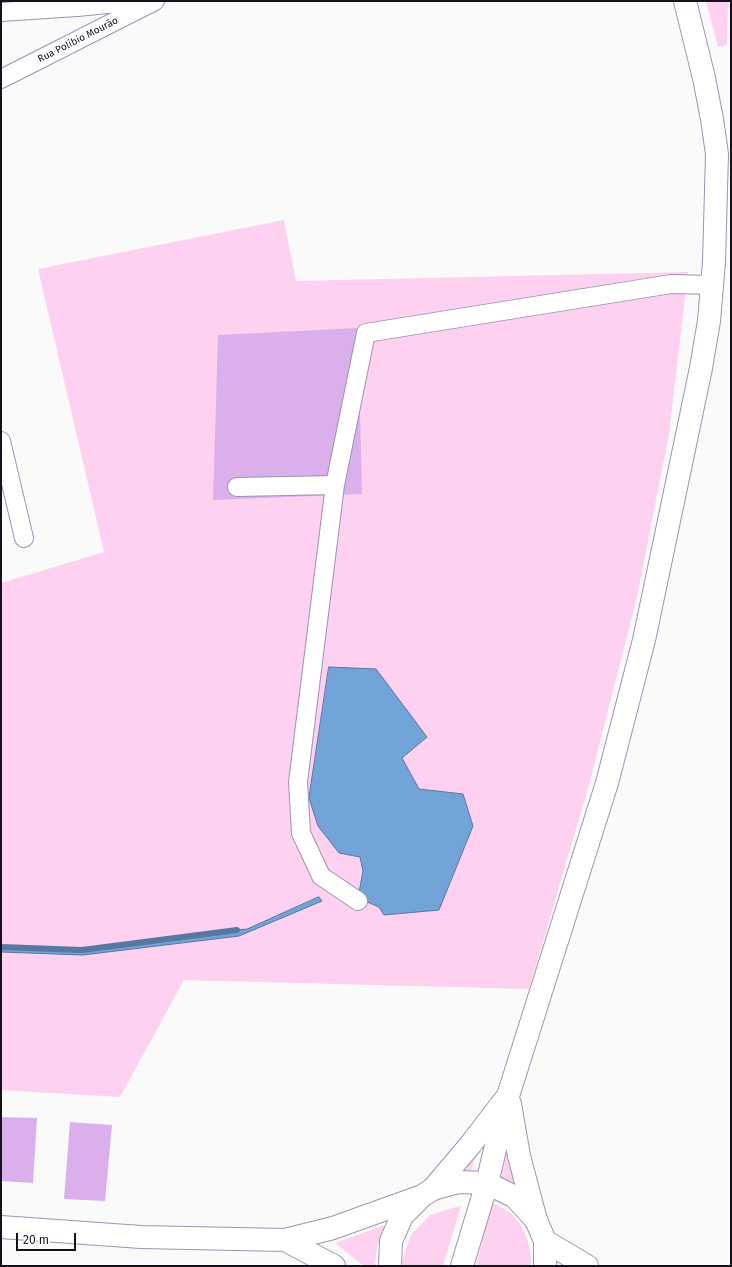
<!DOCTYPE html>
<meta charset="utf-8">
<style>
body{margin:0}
#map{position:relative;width:732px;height:1267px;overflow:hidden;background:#fafafa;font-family:"Fira Sans",sans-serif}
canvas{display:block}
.frame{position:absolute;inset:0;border:2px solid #15121e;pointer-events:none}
.scale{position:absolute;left:16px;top:1233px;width:60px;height:18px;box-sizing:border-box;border:2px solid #15121e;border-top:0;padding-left:5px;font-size:12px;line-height:14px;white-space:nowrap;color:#15121e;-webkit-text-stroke:3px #fff;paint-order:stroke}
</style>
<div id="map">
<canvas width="732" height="1267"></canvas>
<div class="frame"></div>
<div class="scale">20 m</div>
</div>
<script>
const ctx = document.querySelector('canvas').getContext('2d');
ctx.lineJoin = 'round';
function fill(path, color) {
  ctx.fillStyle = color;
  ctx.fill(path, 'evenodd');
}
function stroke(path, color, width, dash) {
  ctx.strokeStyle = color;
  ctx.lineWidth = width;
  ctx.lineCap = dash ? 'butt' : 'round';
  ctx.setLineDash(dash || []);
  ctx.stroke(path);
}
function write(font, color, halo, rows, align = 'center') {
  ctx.font = font + ' "Fira Sans",sans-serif';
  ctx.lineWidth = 4;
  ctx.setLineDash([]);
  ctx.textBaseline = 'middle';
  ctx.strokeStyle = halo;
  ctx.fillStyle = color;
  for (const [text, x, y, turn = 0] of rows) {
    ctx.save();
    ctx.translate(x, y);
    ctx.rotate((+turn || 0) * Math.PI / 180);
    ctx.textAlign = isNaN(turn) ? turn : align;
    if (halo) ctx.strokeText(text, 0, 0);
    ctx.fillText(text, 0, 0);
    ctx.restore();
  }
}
fill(new Path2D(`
 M706,1H728L727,45L718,47Z
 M284,220L296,281L688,272L669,434L637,597L589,785L529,989L184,980L120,1097L1,1090V583L104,552L38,269Z
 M478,1146L470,1176L453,1177Z
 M509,1147L514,1184L500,1179Z
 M492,1203C497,1206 504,1208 509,1212C524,1223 532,1248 531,1266H476Z
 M461,1206L443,1266H402L403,1257L411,1235L430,1215L452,1208Z
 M388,1224L377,1247L375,1266H364L335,1243Z`), '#fed1f0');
const water = new Path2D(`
 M329,667L376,669L427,737L402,758L419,789L463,794L473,826L439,910L384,915L379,907L358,898L363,871L360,857L339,853L318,826L309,798Z
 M319,897L322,901L239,936L83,955L1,952V947L82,950L237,930L247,929Z`);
fill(water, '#72a3d9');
stroke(water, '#5678a1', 1);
stroke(new Path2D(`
 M1,947L82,950L237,930`), '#5678a1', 6);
fill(new Path2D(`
 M358,328L362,494L213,500L218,335Z
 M1,1117L37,1118L33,1183L1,1181Z
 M70,1122L112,1125L105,1201L64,1199Z`), '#daafeb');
const street = new Path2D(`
 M1,12L77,7L138,1
 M1,79L155,1
 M1,441L24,538
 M335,485L366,333L671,284L713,285
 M237,487L335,485L298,782L301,833L321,876L358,901`);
const secondary = new Path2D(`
 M1,1227L141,1237L285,1240L333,1228L422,1196
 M285,1240L334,1266
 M545,1241L587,1266
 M390,1266L391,1241L402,1216L422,1196L433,1189L459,1182L487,1183L515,1197L536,1220L545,1241V1266`);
const highway = new Path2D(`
 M510,1104L519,1156L536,1220
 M433,1189L471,1144L504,1101
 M462,1266L487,1183L508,1096L607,783L644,640L701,368L709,321L714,262L717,154L712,119L704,78L685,1`);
stroke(street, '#9b94b4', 20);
stroke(secondary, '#9b94b4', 24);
stroke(highway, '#9b94b4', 24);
stroke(street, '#fff', 18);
stroke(secondary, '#fff', 22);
stroke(highway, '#fff', 22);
write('10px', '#15121e', '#fff', [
 ["Rua Políbio Mourão",78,40,-27]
]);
</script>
